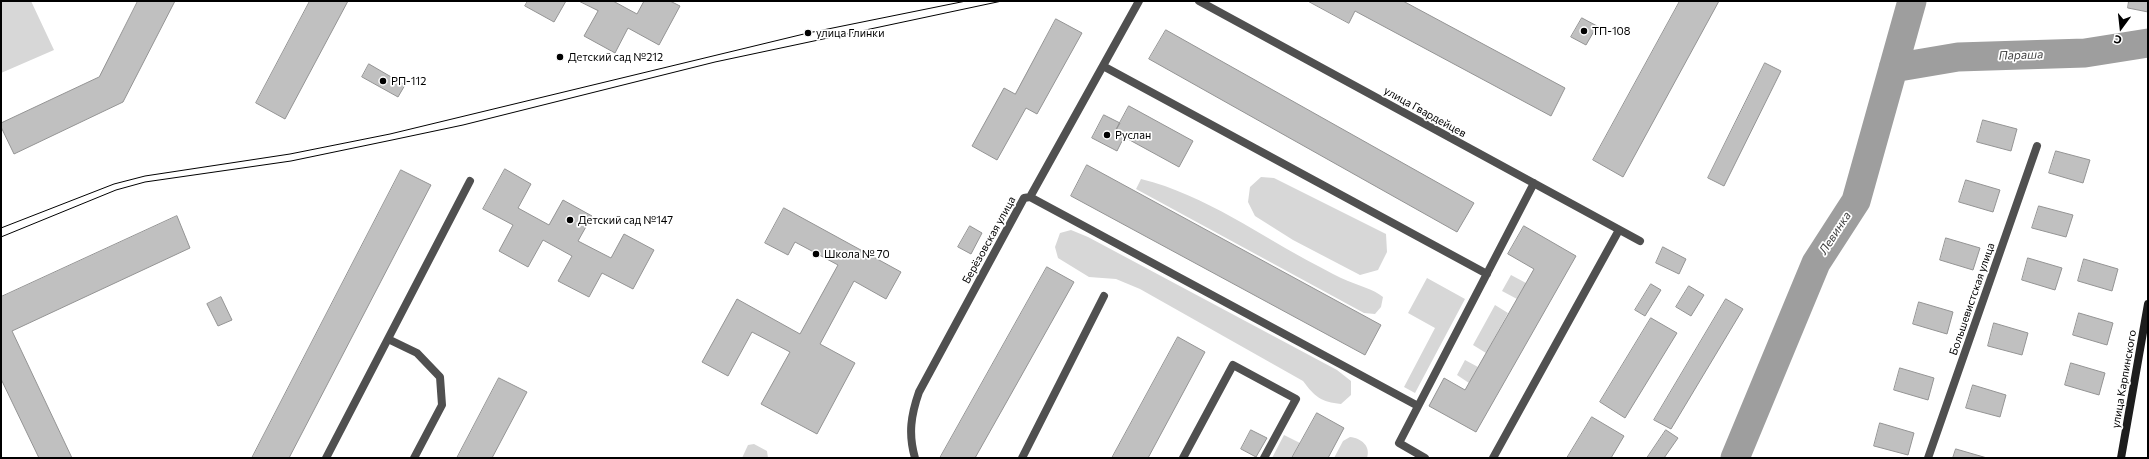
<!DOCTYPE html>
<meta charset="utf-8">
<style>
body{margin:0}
#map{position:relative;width:2149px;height:459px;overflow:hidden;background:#fff;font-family:Commissioner,sans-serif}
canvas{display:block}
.frame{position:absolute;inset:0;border:2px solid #000;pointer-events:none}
.north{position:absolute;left:2101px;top:8px;width:40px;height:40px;-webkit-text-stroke:3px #fff;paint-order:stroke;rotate:195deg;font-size:11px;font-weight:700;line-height:16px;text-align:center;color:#000}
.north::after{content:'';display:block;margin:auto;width:14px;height:18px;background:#000;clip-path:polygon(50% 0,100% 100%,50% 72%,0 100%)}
</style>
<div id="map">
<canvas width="2149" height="459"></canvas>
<div class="frame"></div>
<div class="north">С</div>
</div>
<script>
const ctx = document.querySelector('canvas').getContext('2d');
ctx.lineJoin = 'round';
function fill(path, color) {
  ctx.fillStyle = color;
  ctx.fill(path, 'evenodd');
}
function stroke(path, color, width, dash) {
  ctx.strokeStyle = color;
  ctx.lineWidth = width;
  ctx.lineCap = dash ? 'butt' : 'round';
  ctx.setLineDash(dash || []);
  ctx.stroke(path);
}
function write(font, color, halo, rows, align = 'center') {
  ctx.font = font + ' Commissioner,sans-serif';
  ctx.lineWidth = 3.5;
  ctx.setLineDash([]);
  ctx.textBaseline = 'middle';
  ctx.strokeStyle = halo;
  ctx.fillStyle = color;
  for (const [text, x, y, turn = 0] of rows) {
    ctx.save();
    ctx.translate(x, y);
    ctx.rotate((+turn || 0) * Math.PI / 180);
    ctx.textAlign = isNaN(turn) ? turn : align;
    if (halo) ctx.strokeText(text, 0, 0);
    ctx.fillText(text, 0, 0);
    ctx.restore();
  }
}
fill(new Path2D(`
 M1,1H31L54,50L1,73Z
 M1261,177L1274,178L1386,234L1387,252L1378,270L1360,275L1293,240L1255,216L1248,202L1250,187Z
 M1141,179C1206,195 1260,236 1318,266C1328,271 1338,277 1348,281C1360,286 1373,289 1383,297L1381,307L1375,314L1364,313L1136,189Z
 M1071,230L1088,237L1337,370L1351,381V395L1341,404C1321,402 1315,397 1303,381L1140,289L1116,279L1089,277L1058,258L1055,247L1060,233Z
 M1511,275L1526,283L1517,299L1502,291Z
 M1427,278L1465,299L1415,393L1404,387L1435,328L1408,313Z
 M1495,305L1508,313L1486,353L1473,345Z
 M1465,360L1478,367L1469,383L1457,375Z
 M1284,435L1300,443L1292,458H1272Z
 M1350,437C1361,438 1371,446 1367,458H1334L1343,441Z
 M754,444L767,451L768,458H742L748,445Z`), '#d7d7d7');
stroke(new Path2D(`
 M1893,68L1958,57L2085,53L2148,43
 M1735,458L1816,263L1856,201L1912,1`), '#9e9e9e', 29);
const building = new Path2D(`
 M138,1H175L123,102L14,154L1,127V123L99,77Z
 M310,1H348L285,119L256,103Z
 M528,1H566L554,22L525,6Z
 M579,1H613L637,14L644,1H670L680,6L659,45L628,28L615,53L584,36L598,11Z
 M1308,1H1403L1565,88L1551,116L1355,11L1349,23Z
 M1680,1H1719L1623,177L1593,160Z
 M2129,1H2148V12L2128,8Z
 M1582,18L1597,26L1586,45L1571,37Z
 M1056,19L1082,33L1037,114L1026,108L997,160L972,146L1004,88L1015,94Z
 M1166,30L1474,203L1457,232L1149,59Z
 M1765,63L1781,71L1724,186L1708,178Z
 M369,64L405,85L398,97L362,77Z
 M1129,106L1193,141L1179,167L1115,132Z
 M1104,115L1120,123L1115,132L1124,137L1117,151L1092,138Z
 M1983,120L2017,129L2011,151L1977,142Z
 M2056,151L2090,160L2083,183L2049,173Z
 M1087,165L1381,325L1365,355L1071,196Z
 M505,169L531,184L518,208L549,225L563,200L592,216L578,241L611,258L624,234L654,250L633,289L602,273L589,297L558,281L572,256L543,240L528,267L499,251L513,225L483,209Z
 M401,170L431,185L289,458H252Z
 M1966,180L2000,190L1993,212L1959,202Z
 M2039,206L2073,215L2066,237L2032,228Z
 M784,208L901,272L886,299L854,281L820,344L855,363L817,434L761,404L790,352L752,332L728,376L702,362L737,299L800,334L838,265L795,242L788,255L765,243Z
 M177,216L190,248L12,331L72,458H39L1,379V297Z
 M970,226L982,233L971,254L958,247Z
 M1524,226L1576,256L1476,432L1429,406L1444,378L1465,390L1534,269L1508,254Z
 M1946,238L1980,248L1973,270L1940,260Z
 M1663,247L1686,259L1679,274L1656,263Z
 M2028,258L2062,268L2055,290L2022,280Z
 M2084,259L2118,269L2112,291L2078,281Z
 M1047,267L1074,282L1006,403L975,458H940Z
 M1651,284L1661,290L1645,316L1635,310Z
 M1689,286L1704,295L1691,316L1676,307Z
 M221,297L232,320L218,326L207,304Z
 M1726,299L1743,309L1671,429L1654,420Z
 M1919,302L1953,312L1947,334L1913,324Z
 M2079,313L2113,323L2107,345L2073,335Z
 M1651,318L1677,333L1625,418L1600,402Z
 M1994,323L2028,333L2022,355L1988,346Z
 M1178,337L1205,352L1148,458H1112Z
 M2071,363L2105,373L2099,395L2065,385Z
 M1900,368L1934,378L1928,400L1894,390Z
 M499,378L527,392L492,458H457Z
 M1973,385L2006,395L2000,417L1966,408Z
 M1317,413L1344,428L1328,458H1292Z
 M1592,417L1624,436L1611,458H1567Z
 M1880,423L1914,433L1908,455L1874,446Z
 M1251,430L1267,438L1256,457L1241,449Z
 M1666,430L1678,438L1664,458H1647Z
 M1956,449L1987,458H1953Z`);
fill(building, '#c0c0c0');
stroke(building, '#949494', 1);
stroke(new Path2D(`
 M1199,1L1640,241
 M1103,66L1487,274
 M1030,197L1418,406
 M388,339L417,353L440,377L442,405L414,458
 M326,458L470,181
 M915,458C908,434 911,415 919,392L1024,198L1030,197L1139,1
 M1022,458L1104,296
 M1183,458L1233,365L1296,399L1264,458
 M1425,458L1399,443L1534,183
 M1493,458L1619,230
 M1928,458L2037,146`), '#505050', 8);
stroke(new Path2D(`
 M2121,458L2148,304`), '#1d1d1d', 8);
stroke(new Path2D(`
 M1,228L114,184L145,176L290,154L390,134L808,33L966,1
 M1,237L116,190L145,182L291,161L392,140L463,125L715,62L1002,1`), '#000', 1);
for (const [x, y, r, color] of [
 [1584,31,4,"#000"],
 [808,33,4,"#000"],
 [560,57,4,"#000"],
 [383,81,4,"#000"],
 [1107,135,4,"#000"],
 [570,220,4,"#000"],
 [816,254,4,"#000"]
]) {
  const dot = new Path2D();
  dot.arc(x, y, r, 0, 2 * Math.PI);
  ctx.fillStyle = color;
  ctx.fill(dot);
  stroke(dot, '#fff', 1.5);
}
write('11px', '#000', '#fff', [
 ["ТП-108",1592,31],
 ["улица Глинки",816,33],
 ["Детский сад №212",568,57],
 ["РП-112",391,81],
 ["Руслан",1115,135],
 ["Детский сад №147",578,220],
 ["Школа № 70",824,254]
], 'left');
write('11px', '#000', '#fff', [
 ["улица Гвардейцев",1425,112,29],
 ["Берёзовская улица",989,240,-61],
 ["Большевистская улица",1972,299,-71],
 ["улица Карпинского",2124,379,-80]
]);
write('italic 12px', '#3f3f3f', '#fff', [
 ["Параша",2021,55,-2],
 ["Левинка",1835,233,-57]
]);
</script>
